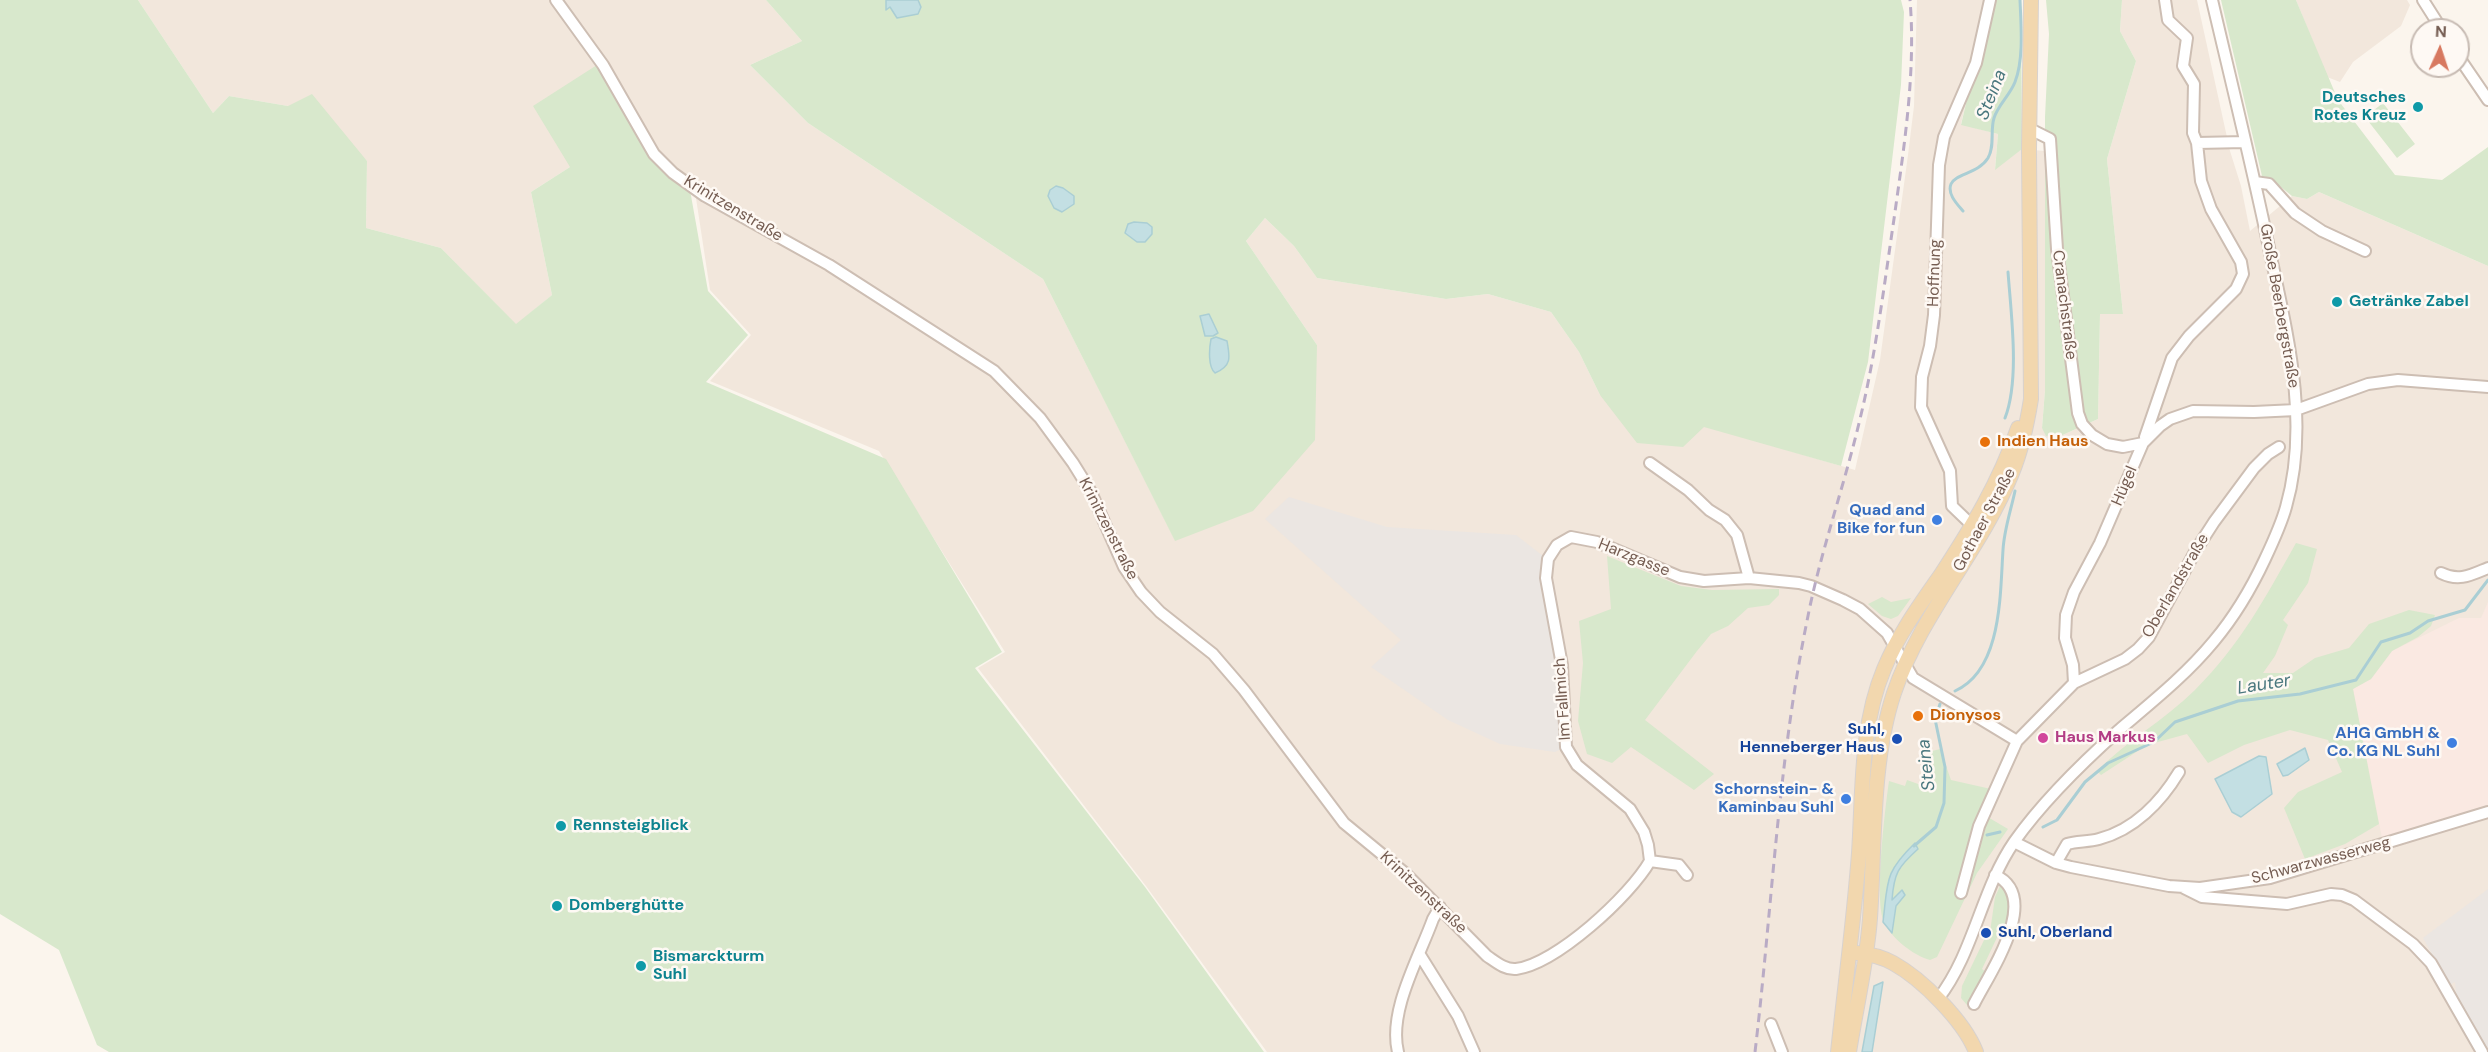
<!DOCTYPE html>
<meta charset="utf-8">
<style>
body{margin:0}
#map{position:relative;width:2488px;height:1052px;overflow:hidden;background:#fbf5ed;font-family:"DM Sans",sans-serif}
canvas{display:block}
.north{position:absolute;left:2410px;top:18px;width:60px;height:60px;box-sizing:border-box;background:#fef9f4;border:2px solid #c7bbb3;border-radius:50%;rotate:3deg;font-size:16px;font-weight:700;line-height:24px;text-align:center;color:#755d52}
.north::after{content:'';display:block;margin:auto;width:21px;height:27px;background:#d77960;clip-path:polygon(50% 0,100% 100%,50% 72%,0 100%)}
</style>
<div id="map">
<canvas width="2488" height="1052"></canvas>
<div class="north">N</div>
</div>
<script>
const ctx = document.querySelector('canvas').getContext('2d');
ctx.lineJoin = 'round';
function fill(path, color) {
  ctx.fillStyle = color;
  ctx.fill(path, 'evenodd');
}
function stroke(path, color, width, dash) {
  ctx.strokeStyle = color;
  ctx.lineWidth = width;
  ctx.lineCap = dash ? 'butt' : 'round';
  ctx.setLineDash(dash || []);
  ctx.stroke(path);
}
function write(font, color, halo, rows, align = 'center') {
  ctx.font = font + ' "DM Sans",sans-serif';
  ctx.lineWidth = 5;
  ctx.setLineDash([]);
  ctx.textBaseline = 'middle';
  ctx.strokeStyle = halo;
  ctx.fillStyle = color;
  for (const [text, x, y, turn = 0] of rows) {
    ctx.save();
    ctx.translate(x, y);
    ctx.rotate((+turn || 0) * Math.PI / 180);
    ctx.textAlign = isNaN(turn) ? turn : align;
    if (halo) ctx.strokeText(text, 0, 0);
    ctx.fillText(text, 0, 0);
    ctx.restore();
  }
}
fill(new Path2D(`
 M138,0H766L802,41L750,65L808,123L1043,279L1175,540L1317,345L1246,241L1265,218L1294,246L1317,278L1446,299L1488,294L1551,312L1579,352L1600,395L1855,470L1880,360L1908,155L1914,106L1917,0H1990L1961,124L1998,134L1995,169L2021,149L2045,151V390L2042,428L2056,438L2098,419L2100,313L2123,314L2107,159L2136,61L2120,31L2122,0H2197L2230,151L2241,186L2250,231L2292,196L2307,199L2319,192L2488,266V1052H1267L1146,886L978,668L1005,652L879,451L710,381L751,335L710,290L694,185L658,153L635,108L604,61L570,167L531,192L552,295L516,325L441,248L366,228L367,161L288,106L229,96L213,113Z
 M2296,0H2407L2410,5L2401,26L2353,62L2340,82L2327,77Z`), '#f2e7dc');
fill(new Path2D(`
 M2488,602V805L2382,838L2353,689L2371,679L2392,651L2459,618H2481Z`), '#fae9e2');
fill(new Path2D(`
 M1289,497L1387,527L1516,535L1547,559L1558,638L1566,747L1555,752L1500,744L1448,720L1371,667L1401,640L1265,519Z
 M2488,889V1050L2473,1030L2456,994L2455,982L2449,985L2423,938Z`), '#ebe6e2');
fill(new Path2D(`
 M0,0H138L213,113L229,96L288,106L312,94L367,161L366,228L441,248L516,324L552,295L531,192L570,167L533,106L597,65L627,112L690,190L708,291L748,335L706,382L886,459L1002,652L975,668L1145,887L1264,1052H109L97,1045L59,950L0,914Z
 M766,0H1901L1904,12L1901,85L1868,362L1841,466L1704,427L1683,447L1637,443L1600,395L1579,352L1551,312L1488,294L1446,299L1317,278L1294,246L1265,218L1246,241L1317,345L1315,440L1253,511L1175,541L1043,279L808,123L750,65L802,41Z
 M1990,0H2021L2022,149L1995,170L1998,134L1961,125Z
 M2046,0H2122L2120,31L2136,61L2107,159L2123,314H2100L2098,419L2056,438L2046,436L2042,428L2045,390V117L2049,34Z
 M2221,0H2296L2338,100L2395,175L2442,180L2488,147V266L2319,192L2307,199L2292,196L2270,178L2262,176Z
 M2383,103L2415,144L2397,158L2365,117Z
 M2296,543L2317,549L2308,583L2283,620L2288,625L2275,656L2263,673H2293L2315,658L2349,648L2369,624L2409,610L2435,615L2431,626L2418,637L2392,651L2371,679L2353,689L2379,824L2345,844L2305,859L2284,808L2298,792L2342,772L2328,740L2290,730L2244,745L2208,763L2187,734L2147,745L2101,775L2097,771C2126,741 2165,720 2195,690C2241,644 2265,598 2296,543Z
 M1607,556L1681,586L1712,590L1779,589V595L1769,605L1748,608L1728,626L1711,634L1697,651L1645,720L1714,774L1694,790L1631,747L1612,763L1587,754L1578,721L1583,663L1579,621L1611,609Z
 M1882,597L1891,602L1911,598L1898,616L1891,619L1882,616L1868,604Z
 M1940,749L1951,780L1991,789L1981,813L2008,829L1977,873L1937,957L1930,960C1914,956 1888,936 1883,919C1875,894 1885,809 1889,781L1905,786L1907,780L1921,785L1932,751Z
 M2000,886L2004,888L2009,901V927H2002L1982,969L1987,973L1972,1002L1967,1005L1961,998L1962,986L1985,938L1989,939L1995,897Z`), '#d8e8cc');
const water = new Path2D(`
 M886,0H918L921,7L918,14L897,18L890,7L886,10Z
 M1056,186L1063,188L1074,196V204L1062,212L1054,208L1048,196L1050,190Z
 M1134,222L1147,223L1152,227V234L1145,242H1137L1125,233L1128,224Z
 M1209,314L1218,333L1213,336H1205L1200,316Z
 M1216,337L1227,341C1230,357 1232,366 1215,373C1208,367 1209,349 1211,339Z
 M2305,748L2309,760L2288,775L2283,776L2277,764Z
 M2259,756L2266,757L2272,794L2241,817L2232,812L2215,779Z
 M1915,843L1918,849C1898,867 1894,873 1892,900L1902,890L1905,895L1896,906L1892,933L1883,922C1888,881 1884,873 1915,843Z
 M1883,982L1872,1052H1862L1874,986Z`);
fill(water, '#c3dfe3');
stroke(water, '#aaced4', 1.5);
stroke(new Path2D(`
 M1963,211C1957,204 1947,194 1951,184C1956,173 1978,174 1988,158C1995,146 1990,131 1994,118C1998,105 2010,95 2015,82C2024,59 2021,25 2020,0
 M2005,418C2020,379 2011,314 2008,272
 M1955,691C2002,670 2000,595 2003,550C2004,530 2011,510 2015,491
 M2043,827L2057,820L2085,782L2108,763L2154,742L2175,722L2238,701L2300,694L2356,680L2381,642L2410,633L2428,621L2465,610L2488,580
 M1987,835L2000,832
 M1914,846L1936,827L1944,803L1945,767L1935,719L1940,704`), '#aaced4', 3);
const minor = new Path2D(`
 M556,0L603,65L654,154L673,173L705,196L829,265L994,371L1040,418L1073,463L1091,492L1124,567L1141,592L1160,612L1213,654L1244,690L1344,823L1406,874L1487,956C1496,962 1505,970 1516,969C1556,964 1630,896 1650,861
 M2423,0L2442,30
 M2458,56L2488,100
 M2030,129L2050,139L2057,249L2078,413L2082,424L2092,435L2107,444L2123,447L2143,443
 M2197,143L2245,142
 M2255,182L2269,184L2295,213L2322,231L2365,251
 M2145,437L2172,358L2189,336L2236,289L2243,274L2241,262L2211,209L2201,181L2197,143L2193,133L2194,84L2183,66L2187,38L2168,20L2165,0
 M1650,463L1688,490L1709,510L1725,520L1737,535L1749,578
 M1977,530L1952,506L1950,471L1921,407L1922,377L1930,346L1934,315L1939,165L1944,137L1976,63L1990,0
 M2441,573C2459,582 2471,575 2488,568
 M2074,683L2073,665L2065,638L2066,615L2074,592L2100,543L2143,443L2160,426L2170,419L2193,411L2254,412L2296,410L2368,384L2398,380L2488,387
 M2014,842L2056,863L2071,867L2169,886L2200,888L2270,878L2488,812
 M1650,861L1648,845L1644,832L1630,809L1577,765L1566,747L1562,665L1546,578L1548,559L1557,545L1571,537L1597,542L1680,577L1704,581L1749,578L1799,583L1811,586L1843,600L1860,609L1887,633L1913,678L2017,741
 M1650,861L1679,865L1687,875
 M2056,863L2067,844C2077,841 2088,842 2099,839C2134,830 2161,802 2179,772
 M2184,888L2202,897L2287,904L2331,894L2342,895L2354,900L2413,944L2431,963L2482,1052
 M1961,893L1979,826L2017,741L2074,683L2125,659L2138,649L2149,637L2196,550L2214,522L2254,468L2268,454L2279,447
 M1420,955L1458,1016L1474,1052
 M1938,999C1974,953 1981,890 2014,842C2043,801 2082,763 2119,730C2152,702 2186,675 2214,641C2235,616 2251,589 2265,559C2273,542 2281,525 2286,507C2311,420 2286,329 2268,243C2251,162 2231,81 2212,0
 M1974,1004C1989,974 2043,897 1995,875
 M1771,1024L1782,1052
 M1398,1052C1388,1011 1419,958 1433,919L1440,907`);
const major = new Path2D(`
 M1857,953C1870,954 1882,957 1893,963C1922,979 1964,1021 1976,1052
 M1838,1052C1845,986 1854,920 1859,853C1863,793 1860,726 1884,669C1898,635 1919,606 1940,576C1972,527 1999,483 2018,428
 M1849,1052C1856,1008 1867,962 1870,918C1875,845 1871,762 1894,693C1921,613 1981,550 2012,473C2022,449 2027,424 2031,399L2029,151L2031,0`);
stroke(minor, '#cdbeb3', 14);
stroke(major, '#d8d2cf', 16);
stroke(minor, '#fff', 10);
stroke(major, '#f2d7ae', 14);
stroke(new Path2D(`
 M1755,1052C1772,909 1778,763 1807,621C1820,553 1844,487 1860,419C1876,353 1884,286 1894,219C1904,147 1916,72 1910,0`), '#b9abc5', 3, [9, 6]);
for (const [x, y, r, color] of [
 [2418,107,6,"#0f9aa8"],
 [2337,302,6,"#0f9aa8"],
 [1985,442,6,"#e8710a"],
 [1937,520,6,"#3f7fe0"],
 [1918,716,6,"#e8710a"],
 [2043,738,6,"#d1479c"],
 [1897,739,6,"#1a4fb4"],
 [2452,743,6,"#3f7fe0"],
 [1846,799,6,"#3f7fe0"],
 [561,826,6,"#0f9aa8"],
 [557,906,6,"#0f9aa8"],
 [1986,933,6,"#1a4fb4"],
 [641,966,6,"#0f9aa8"]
]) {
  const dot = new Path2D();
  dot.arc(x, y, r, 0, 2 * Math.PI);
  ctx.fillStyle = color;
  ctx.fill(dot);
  stroke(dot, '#fef9f4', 2);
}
write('bold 16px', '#0d838f', '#fef9f4', [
 ["Deutsches",2406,98,"right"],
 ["Rotes Kreuz",2406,116,"right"],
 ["Getränke Zabel",2349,302],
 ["Rennsteigblick",573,826],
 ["Domberghütte",569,906],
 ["Bismarckturm",653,957],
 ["Suhl",653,975]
], 'left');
write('16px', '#755d52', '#fef9f4', [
 ["Krinitzenstraße",733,209,31],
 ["Hoffnung",1935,273,-88],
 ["Cranachstraße",2064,305,83],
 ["Große Beerbergstraße",2279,306,80],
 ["Hügel",2125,486,-67],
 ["Gothaer Straße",1985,520,-62],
 ["Krinitzenstraße",1108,529,63],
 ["Harzgasse",1634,558,22],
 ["Oberlandstraße",2176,586,-60],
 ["Im Fallmich",1563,699,-94],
 ["Schwarzwasserweg",2321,861,-15],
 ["Krinitzenstraße",1423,893,43]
]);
write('bold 16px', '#c56008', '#fef9f4', [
 ["Indien Haus",1997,442],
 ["Dionysos",1930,716]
], 'left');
write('bold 16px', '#366cbe', '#fef9f4', [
 ["Quad and",1925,511],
 ["Bike for fun",1925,529],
 ["AHG GmbH &",2440,734],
 ["Co. KG NL Suhl",2440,752],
 ["Schornstein- &",1834,790],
 ["Kaminbau Suhl",1834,808]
], 'right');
write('bold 16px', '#164399', '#fef9f4', [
 ["Suhl,",1885,730],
 ["Henneberger Haus",1885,748],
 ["Suhl, Oberland",1998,933,"left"]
], 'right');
write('bold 16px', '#b23c85', '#fef9f4', [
 ["Haus Markus",2055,738]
], 'left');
write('italic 18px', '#4a777e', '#fef9f4', [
 ["Steina",1992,95,-68],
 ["Lauter",2264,685,-9],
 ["Steina",1927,765,-96]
]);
</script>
